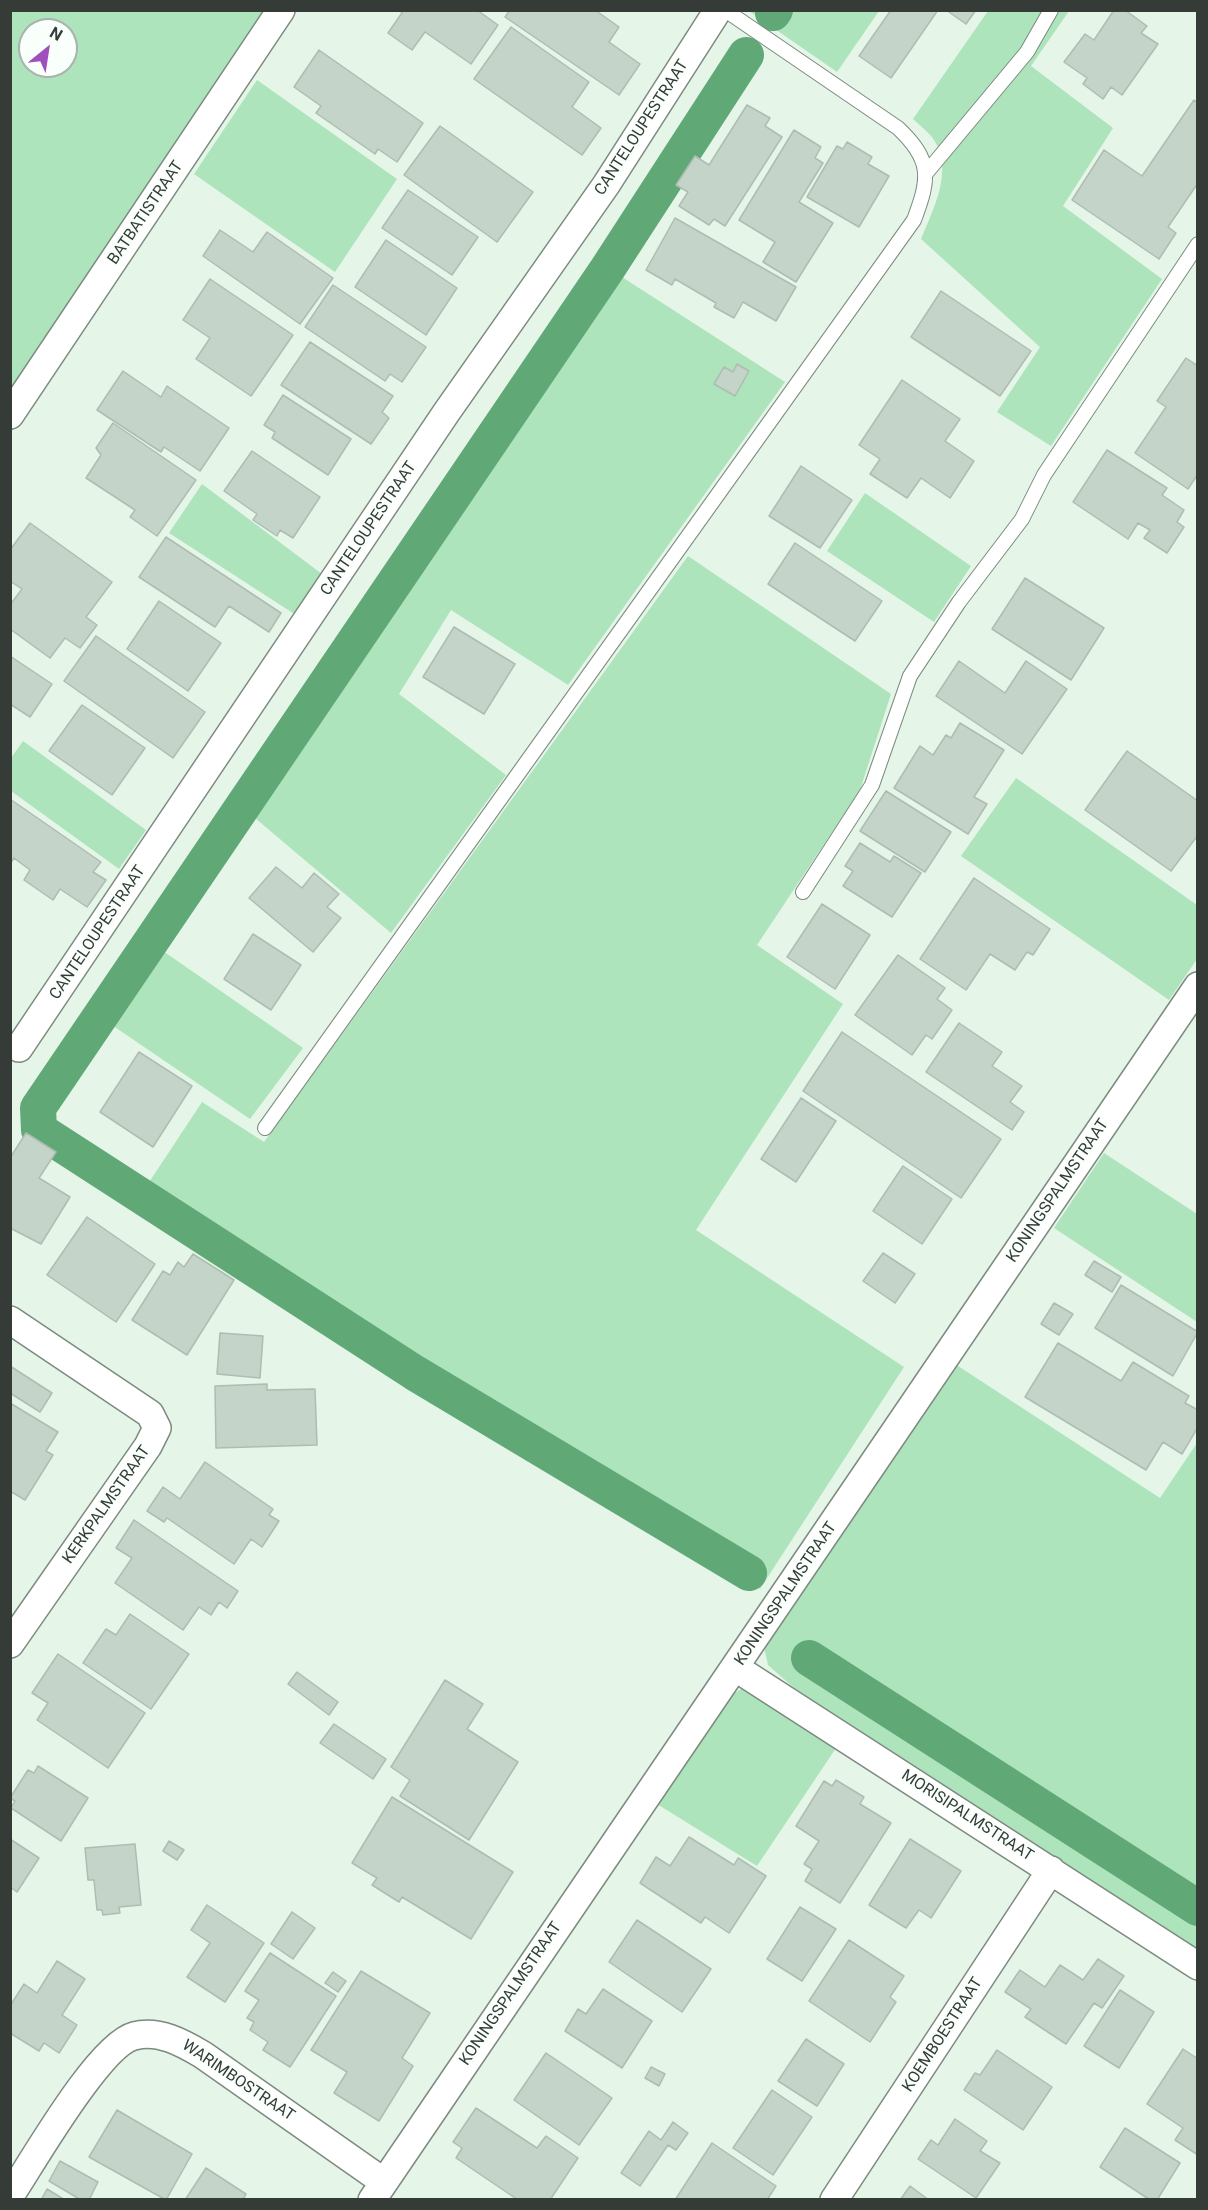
<!DOCTYPE html>
<style>
body{margin:0}
#map{position:relative;width:1208px;height:2210px;overflow:hidden;background:#e5f5e8;font-family:Roboto,sans-serif}
canvas{display:block}
.frame{position:absolute;inset:0;border:12px solid #353b36;pointer-events:none}
.north{position:absolute;left:18px;top:18px;width:60px;height:60px;box-sizing:border-box;background:#f9fffa;border:2px solid #abb1ac;border-radius:50%;rotate:30deg;font-size:16px;font-weight:700;line-height:24px;text-align:center;color:#353b36}
.north::after{content:'';display:block;margin:auto;width:21px;height:27px;background:#a24fbe;clip-path:polygon(50% 0,100% 100%,50% 72%,0 100%)}
</style>
<div id="map">
<canvas width="1208" height="2210"></canvas>
<div class="frame"></div>
<div class="north">N</div>
</div>
<script>
const ctx = document.querySelector('canvas').getContext('2d');
ctx.lineJoin = 'round';
function fill(path, color) {
  ctx.fillStyle = color;
  ctx.fill(path, 'evenodd');
}
function stroke(path, color, width, dash) {
  ctx.strokeStyle = color;
  ctx.lineWidth = width;
  ctx.lineCap = dash ? 'butt' : 'round';
  ctx.setLineDash(dash || []);
  ctx.stroke(path);
}
function write(font, color, halo, rows, align = 'center') {
  ctx.font = font + ' Roboto,sans-serif';
  ctx.lineWidth = 5;
  ctx.setLineDash([]);
  ctx.textBaseline = 'middle';
  ctx.strokeStyle = halo;
  ctx.fillStyle = color;
  for (const [text, x, y, turn = 0] of rows) {
    ctx.save();
    ctx.translate(x, y);
    ctx.rotate((+turn || 0) * Math.PI / 180);
    ctx.textAlign = isNaN(turn) ? turn : align;
    if (halo) ctx.strokeText(text, 0, 0);
    ctx.fillText(text, 0, 0);
    ctx.restore();
  }
}
fill(new Path2D(`
 M11,11H265L11,393ZM30,30H66V66H30Z
 M749,11V10L879,11L837,72Z
 M988,11H1069L1031,66L1113,128L1063,206L1162,279L1051,446L997,412L1040,347L921,239C933,210 954,170 934,140C929,132 920,126 913,119Z
 M257,80L397,179L335,272L194,174Z
 M608,268L785,382L568,685L451,610L399,694L506,775L391,933L242,807Z
 M202,484L326,577L299,617L169,533Z
 M865,493L971,566L934,622L827,551Z
 M688,556L891,694L860,790L757,945L843,1004L696,1230L904,1367L760,1589L749,1573L415,1373L140,1196L202,1102L264,1142Z
 M23,741L146,830L119,869L11,791V758Z
 M1016,778L1197,905V959L1169,1000L961,856Z
 M150,942L303,1048L250,1119L100,1017Z
 M1104,1153L1197,1214V1322L1054,1228Z
 M955,1364L1160,1498L1197,1443V1949L793,1687L768,1665L764,1647Z
 M741,1689L751,1691L836,1748L757,1866L657,1804L730,1696Z`), '#ade4bc');
stroke(new Path2D(`
 M773,13L775,10
 M746,55L608,268L38,1108L39,1130L415,1373L749,1573
 M809,1658L1198,1908`), '#60a977', 36);
const building = new Path2D(`
 M399,10H477L498,25L471,64L425,32L412,50L388,33L402,13Z
 M510,10H595L619,27L609,42L640,64L619,95L505,17Z
 M891,10H938L891,78L859,56Z
 M946,10H976L966,24Z
 M1114,10H1125L1147,26L1141,33L1158,44L1122,95L1111,87L1103,99L1083,84L1087,78L1064,62L1085,34L1094,40Z
 M511,27L589,82L572,107L601,128L582,155L474,79Z
 M319,50L423,123L397,162L378,149L375,154L316,113L321,106L294,87Z
 M1194,100L1198,103V183L1168,227L1176,233L1159,259L1072,200L1104,150L1142,176Z
 M747,105L770,118L765,126L782,137L725,226L714,219L709,225L679,206L688,192L676,185L695,156L709,165Z
 M440,126L533,192L497,242L404,175Z
 M794,130L821,147L815,158L823,163L799,202L833,223L796,282L763,262L775,242L739,220Z
 M847,142L872,157L868,164L889,176L859,227L807,197L837,146L843,149Z
 M408,190L478,237L452,275L382,228Z
 M675,218L796,287L776,321L743,302L734,318L714,307L716,303L675,279L672,285L646,270Z
 M220,230L253,252L267,232L333,278L300,324L203,256Z
 M386,240L457,288L426,335L355,287Z
 M210,279L293,335L251,396L196,359L210,338L183,320Z
 M333,285L426,347L402,382L390,374L385,381L305,327Z
 M941,291L1031,351L1000,396L911,337Z
 M310,342L393,396L382,412L389,418L371,444L281,385Z
 M1186,358L1198,366V474L1188,489L1135,453L1166,407L1157,401Z
 M737,364L749,371L735,396L714,384L724,367L733,372Z
 M123,371L161,397L167,386L229,428L200,471L164,447L161,452L97,410Z
 M902,380L960,419L945,441L974,461L950,498L921,478L907,498L870,474L880,459L859,445Z
 M283,395L351,439L328,475L272,438L275,432L264,425Z
 M113,423L196,480L157,536L130,517L135,510L86,478L101,455L96,448Z
 M1107,450L1167,488L1162,495L1184,510L1177,522L1184,527L1167,553L1144,538L1150,530L1138,523L1128,539L1073,502Z
 M252,451L320,497L293,538L280,530L277,536L253,520L257,514L224,491Z
 M801,466L852,500L820,548L769,516Z
 M30,523L112,582L86,617L97,625L80,648L65,638L50,658L10,629V605L22,589L10,581V550Z
 M166,537L281,613L269,632L229,606L215,627L139,577Z
 M795,543L882,601L855,641L768,584Z
 M1025,578L1104,628L1071,680L992,629Z
 M159,601L221,643L188,691L127,649Z
 M454,627L515,664L484,714L423,677Z
 M96,636L205,712L173,758L64,681Z
 M10,656L52,684L30,717L10,704Z
 M959,661L1005,693L1026,661L1067,689L1022,754L936,696Z
 M82,705L145,748L112,795L49,751Z
 M960,723L1004,750L974,797L987,804L968,834L894,788L920,746L933,755L946,735L951,738Z
 M1127,751L1198,801V835L1171,871L1085,810Z
 M886,791L951,832L925,872L860,831Z
 M10,799L101,862L93,872L106,880L87,907L60,889L53,900L24,880L30,870L14,858L10,864Z
 M860,843L890,862L894,856L921,873L892,917L843,886L853,871L845,866Z
 M276,867L302,888L314,873L339,894L327,907L341,918L313,952L249,898Z
 M974,878L1050,929L1033,955L1027,952L1015,970L990,954L966,990L920,959Z
 M822,904L870,935L835,989L787,957Z
 M253,934L301,965L271,1010L224,979Z
 M898,955L945,988L937,999L952,1010L932,1039L926,1035L912,1055L855,1015Z
 M959,1023L1002,1052L992,1066L1022,1086L1010,1102L1024,1112L1012,1130L926,1072Z
 M842,1032L1001,1139L961,1198L803,1091Z
 M139,1052L192,1086L153,1147L100,1112Z
 M801,1098L836,1121L796,1182L761,1159Z
 M26,1133L56,1152L39,1178L70,1197L41,1244L10,1228V1158Z
 M903,1166L952,1199L922,1244L873,1211Z
 M87,1217L155,1264L116,1322L47,1275Z
 M883,1253L915,1274L895,1303L863,1281Z
 M193,1254L234,1280L187,1355L132,1320L163,1271L170,1275L178,1262L184,1267Z
 M1094,1261L1121,1277L1112,1292L1085,1275Z
 M1121,1285L1198,1332L1173,1376L1095,1328Z
 M1054,1303L1073,1314L1059,1335L1041,1324Z
 M220,1333L263,1336L260,1378L217,1374Z
 M1058,1343L1121,1381L1133,1362L1189,1396L1185,1403L1198,1410V1427L1182,1454L1163,1442L1146,1470L1025,1397Z
 M10,1366L52,1393L40,1412L10,1393Z
 M267,1384V1390L315,1389L317,1445L216,1448L215,1386Z
 M10,1403L58,1432L46,1451L53,1455L25,1500L10,1491Z
 M205,1462L273,1509L269,1515L279,1521L262,1547L251,1539L234,1564L167,1518L164,1522L147,1511L163,1487L180,1499Z
 M134,1520L238,1591L227,1608L219,1602L211,1615L199,1607L183,1630L115,1583L132,1558L116,1548Z
 M130,1614L189,1654L151,1709L83,1663L106,1629L116,1635Z
 M58,1654L145,1713L108,1768L37,1720L48,1703L32,1693Z
 M297,1672L338,1702L329,1715L288,1684Z
 M445,1680L483,1704L467,1729L518,1762L469,1840L400,1796L410,1780L391,1767Z
 M334,1724L386,1759L373,1779L320,1743Z
 M38,1766L88,1798L61,1841L11,1808L15,1801L10,1798L28,1770L34,1773Z
 M836,1780L864,1797L860,1804L891,1823L840,1903L805,1881L812,1869L804,1864L819,1841L796,1826L824,1781L832,1786Z
 M392,1797L513,1872L471,1939L402,1897L399,1902L372,1885L377,1878L352,1863Z
 M689,1837L734,1865L738,1858L766,1876L729,1933L705,1917L701,1923L640,1883L656,1857L670,1866Z
 M10,1839L39,1858L17,1892L10,1887Z
 M910,1839L961,1871L931,1918L919,1910L906,1928L869,1905Z
 M169,1841L184,1850L177,1860L163,1851Z
 M135,1844L141,1905L119,1907L120,1913L103,1915L102,1910H97L94,1880H88L85,1848Z
 M207,1905L264,1943L225,2002L187,1977L210,1943L191,1930Z
 M800,1907L836,1929L802,1981L767,1959Z
 M292,1912L315,1928L293,1959L271,1944Z
 M637,1920L711,1969L682,2012L609,1962Z
 M849,1940L904,1976L890,1997L896,2002L870,2042L809,2001Z
 M270,1953L336,1996L290,2067L263,2050L268,2042L250,2030L254,2022L247,2018L259,2000L245,1991Z
 M1098,1959L1124,1976L1102,2008L1094,2003L1066,2044L1025,2017L1031,2009L1005,1992L1020,1970L1045,1987L1060,1965L1083,1980Z
 M57,1961L85,1979L62,2015L77,2025L59,2053L44,2043L39,2051L10,2033V2006L24,1984L37,1993Z
 M361,1971L430,2013L402,2058L413,2066L379,2121L334,2093L347,2072L311,2050Z
 M333,1972L346,1981L338,1992L325,1983Z
 M603,1989L652,2021L622,2068L565,2031L578,2009L586,2014Z
 M1120,1990L1154,2012L1119,2068L1084,2046Z
 M806,2039L844,2064L817,2106L778,2081Z
 M1183,2049L1198,2059V2155L1175,2140L1183,2128L1147,2104Z
 M997,2050L1052,2087L1023,2130L964,2090L975,2073L980,2075Z
 M546,2053L612,2098L579,2145L514,2100Z
 M651,2067L665,2074L659,2086L645,2078Z
 M772,2090L812,2117L773,2175L733,2148Z
 M476,2108L537,2148L546,2136L578,2158L550,2200H518L456,2158L462,2148L453,2142Z
 M117,2110L192,2154L166,2200L89,2157Z
 M955,2119L987,2141L980,2151L1000,2163L976,2198L918,2159L931,2140L938,2145Z
 M673,2122L688,2133L676,2150L668,2145L640,2186L621,2173L649,2131L661,2140Z
 M1125,2128L1180,2163L1157,2200H1150L1100,2167Z
 M712,2143L776,2186L767,2200H675Z
 M60,2161L98,2182L89,2200H81L49,2181Z
 M206,2168L246,2194L243,2200H185Z
 M910,2186L929,2200H900Z
 M47,2189L65,2200H41Z`);
fill(building, '#c5d4c8');
stroke(building, '#adbdb1', 1.5);
const service = new Path2D(`
 M927,172L1027,52L1051,10
 M803,892L872,785L910,676L959,602L1022,519L1044,475L1198,244
 M265,1128L914,220C930,178 932,160 898,128L725,10`);
const minor = new Path2D(`
 M10,415L281,10
 M19,1048L446,413L606,185L718,10
 M10,1320L150,1414L157,1428L148,1446L10,1644
 M736,1668L1198,1966
 M10,2196C32,2163 99,2045 134,2036C158,2029 183,2043 203,2055L384,2182
 M372,2200L1198,986
 M834,2200L1051,1870`);
stroke(service, '#7c8a7f', 16);
stroke(minor, '#7c8a7f', 30);
stroke(service, '#fff', 14);
stroke(minor, '#fff', 27);
write('16px', '#353b36', '#f9fffa', [
 ["CANTELOUPESTRAAT",642,128,-57],
 ["BATBATISTRAAT",146,213,-56],
 ["CANTELOUPESTRAAT",369,529,-56],
 ["CANTELOUPESTRAAT",98,933,-56],
 ["KONINGSPALMSTRAAT",1058,1191,-56],
 ["KERKPALMSTRAAT",107,1505,-55],
 ["KONINGSPALMSTRAAT",786,1594,-56],
 ["MORISIPALMSTRAAT",967,1816,33],
 ["KONINGSPALMSTRAAT",511,1994,-56],
 ["KOEMBOESTRAAT",943,2035,-57],
 ["WARIMBOSTRAAT",238,2081,34]
]);
</script>
